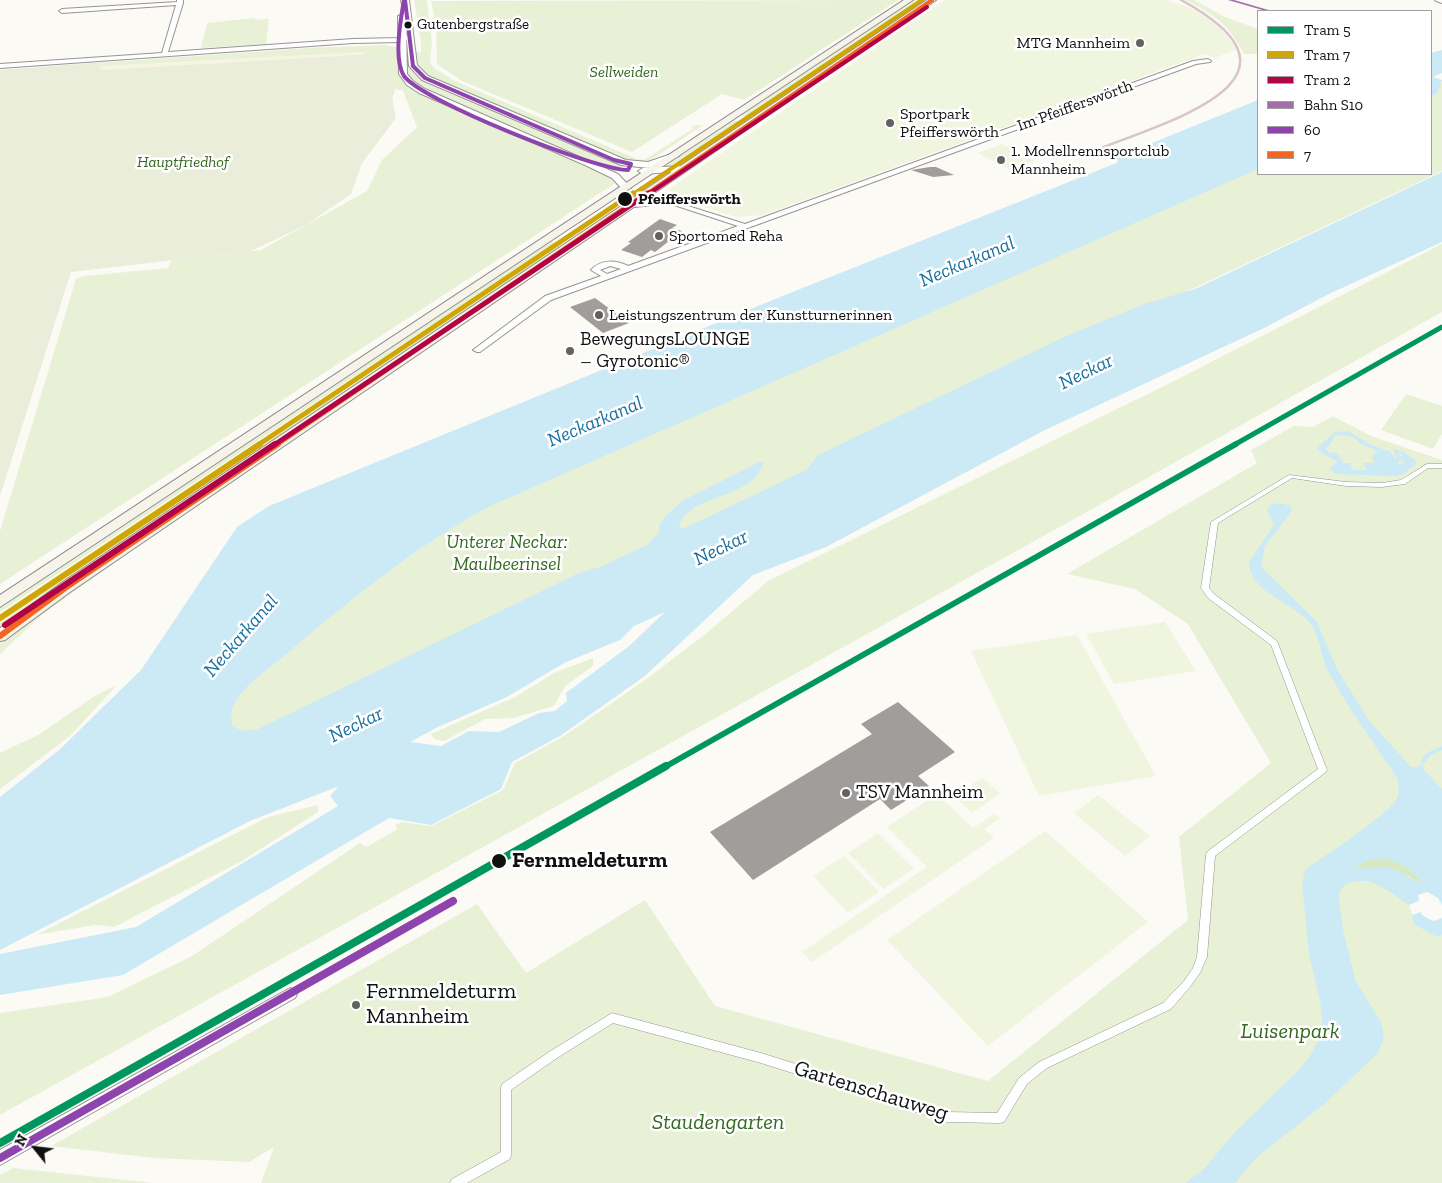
<!DOCTYPE html>
<meta charset="utf-8">
<style>
body{margin:0}
#map{position:relative;width:1442px;height:1183px;overflow:hidden;background:#fcfaf5;font-family:"Zilla Slab",serif}
canvas{display:block}
.legend{position:absolute;left:1257px;top:10px;width:175px;height:165px;box-sizing:border-box;background:#fff;border:1px solid #9f9f9f;margin:0;padding:6px 9px;list-style:none;font-size:15px;color:#101010}
.legend li{display:flex;align-items:center;gap:10px;height:25px}
.legend b{width:25px;border:1px solid #9f9f9f}
.north{position:absolute;left:10px;top:1123px;width:50px;height:50px;-webkit-text-stroke:4px #fff;paint-order:stroke;rotate:299deg;font-size:14px;font-weight:700;line-height:20px;text-align:center;color:#101010}
.north::after{content:'';display:block;margin:auto;width:18px;height:22px;background:#101010;clip-path:polygon(50% 0,100% 100%,50% 72%,0 100%)}
</style>
<div id="map">
<canvas width="1442" height="1183"></canvas>
<ul class="legend">
<li><b style="height:6px;background:#00975f"></b>Tram 5</li>
<li><b style="height:6px;background:#cfa603"></b>Tram 7</li>
<li><b style="height:6px;background:#b10346"></b>Tram 2</li>
<li><b style="height:6px;background:#a46fa9"></b>Bahn S10</li>
<li><b style="height:6px;background:#8e44ad"></b>60</li>
<li><b style="height:6px;background:#f26522"></b>7</li>
</ul>
<div class="north">N</div>
</div>
<script>
const ctx = document.querySelector('canvas').getContext('2d');
ctx.lineJoin = 'round';
function fill(path, color) {
  ctx.fillStyle = color;
  ctx.fill(path, 'evenodd');
}
function stroke(path, color, width, dash) {
  ctx.strokeStyle = color;
  ctx.lineWidth = width;
  ctx.lineCap = dash ? 'butt' : 'round';
  ctx.setLineDash(dash || []);
  ctx.stroke(path);
}
function write(font, color, halo, rows, align = 'center') {
  ctx.font = font + ' "Zilla Slab",serif';
  ctx.lineWidth = 5;
  ctx.setLineDash([]);
  ctx.textBaseline = 'middle';
  ctx.strokeStyle = halo;
  ctx.fillStyle = color;
  for (const [text, x, y, turn = 0] of rows) {
    ctx.save();
    ctx.translate(x, y);
    ctx.rotate((+turn || 0) * Math.PI / 180);
    ctx.textAlign = isNaN(turn) ? turn : align;
    if (halo) ctx.strokeText(text, 0, 0);
    ctx.fillText(text, 0, 0);
    ctx.restore();
  }
}
fill(new Path2D(`
 M364,52V56L250,63L90,72L86,67Z`), '#f8f4e2');
fill(new Path2D(`
 M414,0H427L432,42L430,62L434,68L455,81L637,159L644,160L694,128L690,126L703,125L648,162L632,160L608,176L617,182L0,584V531L76,279L84,276L168,268L172,260L261,250L367,191L382,160L417,127L403,91L395,89L384,93L364,52L86,67L83,64L310,48L385,45L405,49L406,40L407,49L421,53V41Z
 M898,0L744,100L722,94L632,152L462,81L437,64L436,24L431,1Z
 M914,0H927L751,119L741,115Z
 M1185,0H1194L1225,17L1258,29V54H1244C1229,25 1214,14 1185,0Z
 M255,18V20L269,19L266,44L201,48L207,23Z
 M1442,82V171L254,732L243,733L224,722L235,696L359,592L476,510L1258,168V174H1431V93Z
 M734,120L742,122C716,140 693,166 661,169Z
 M552,241L555,243L0,612V608Z
 M1442,244V312L1085,513L0,1115V1013L108,997L192,956L360,843L366,847L398,829L395,825L402,822L431,826L503,790L515,763L564,736L645,680L703,636L768,581L1176,380Z
 M560,245L563,246L0,631V621Z
 M1406,394L1442,406V434L1433,449L1381,430Z
 M1333,416L1371,436L1442,460V1183H261L274,1147L249,1162L154,1158L51,1146L477,904L526,973L645,900L715,1006L988,1081L1188,920L1179,837L1271,763L1188,624L1135,589L1067,574L1257,463L1251,450L1294,426L1313,427Z
 M124,553L127,554L43,614L0,654V642Z
 M593,658V666L565,686L554,706L513,718L485,719L444,741L434,739L431,734L517,696L554,673Z
 M117,685L70,736L0,789V753L40,734L93,697Z
 M318,805V812L242,861L114,927L95,925L36,935L268,817Z
 M13,1168L154,1183H0V1175Z`), '#e8f1d5');
fill(new Path2D(`
 M1385,858C1401,863 1412,868 1422,881L1417,882L1409,876L1352,869L1367,860Z`), '#d9e8c4');
fill(new Path2D(`
 M375,54L395,91L392,98L396,118L362,163L351,194L306,225L251,251L71,272L0,496V70L94,63L102,70Z`), '#e9edd9');
fill(new Path2D(`
 M945,0H1165C1171,2 1177,3 1183,5C1204,13 1226,30 1237,49L1215,58L1205,54L763,215L736,217L668,196L667,192L669,189Z
 M1002,144L1035,161L1010,170L977,153Z
 M1165,622L1196,671L1114,684L1086,634Z
 M1077,635L1156,776L1039,796L971,651Z
 M982,778L1000,793L972,813L954,796Z
 M937,794L973,828L995,814L1000,818L984,829L994,838L812,962L802,952L927,867L887,827Z
 M1098,795L1150,836L1125,856L1074,813Z
 M1045,831L1148,922L988,1046L887,940Z
 M878,833L914,869L883,889L848,853Z
 M844,856L879,892L848,913L813,876Z`), '#f0f5df');
fill(new Path2D(`
 M1442,50V73L1433,77L1442,80L1437,94L1431,96V53Z
 M1258,100V169L486,508C413,549 347,602 284,656C268,670 245,684 235,703C231,710 231,718 232,726L243,731L258,729L581,572L600,567L647,545L659,532L660,524L665,517L682,501L759,462H763C756,500 687,493 679,527L685,528L806,470L818,455L1064,337L1144,304L1195,289L1442,172V242L1331,293L1262,329L1045,430L826,547L753,575L645,676L560,736L512,762L501,789L431,825L389,818L123,975L0,995V954L136,927L338,806L330,796L339,786L250,821L0,950V797L59,750L141,670L237,527L269,506L785,295L1114,164L1118,162L1115,158ZM665,612L629,646L566,693L567,701L555,711L539,713L499,732L469,731L441,746L410,742L438,727L507,697L564,663L620,640L634,626Z
 M1348,431L1371,445L1389,451L1399,464L1405,463L1402,454L1389,448L1402,451L1415,460L1416,464L1402,475L1391,476L1335,474L1330,468L1338,462L1317,450V448L1335,432ZM1345,435L1355,438L1359,443L1377,451L1372,457L1374,463H1363L1367,470H1353L1350,463H1343L1338,453H1330L1325,449L1331,444L1334,436Z
 M1281,503L1290,506L1292,511L1265,546L1261,567L1317,622L1337,669L1370,722L1411,767H1417L1422,764V757L1424,770L1442,789V935L1437,937L1414,924L1409,905L1389,891L1369,881H1357L1346,884L1340,891L1339,901L1344,935L1356,982L1381,1022L1384,1036L1379,1052L1323,1105L1256,1158L1235,1183H1185L1203,1170L1236,1131L1298,1071L1310,1056L1323,1032L1320,1000L1309,955L1302,883L1306,869C1322,858 1389,814 1396,800C1400,793 1399,786 1397,778C1374,743 1348,708 1328,671C1320,656 1321,635 1309,622C1292,602 1249,592 1249,562L1274,525L1267,510L1272,504ZM1385,858C1400,863 1412,868 1422,881L1417,882L1398,871L1386,867L1353,869L1367,860Z`), '#cceaf6');
fill(new Path2D(`
 M1427,892L1438,898L1442,905V918L1433,921L1422,915L1421,912L1412,915L1409,905L1419,901L1418,895Z`), '#fcfaf5');
stroke(new Path2D(`
 M1396,453L1398,456
 M1394,461L1401,458L1404,460
 M1423,761L1429,754L1442,748`), '#cceaf6', 4);
fill(new Path2D(`
 M930,167H936L954,175L933,177L911,170Z
 M660,219L677,225L672,228L682,231L655,252L651,250L642,257L621,250L631,243L628,242Z
 M595,298L629,323L603,333L570,307Z
 M898,702L955,752L918,776L929,786L891,810L880,799L753,880L710,832L872,734L861,724Z`), '#a09d9a');
const pedestrian = new Path2D(`
 M1427,464H1442V468H1428L1405,484L1382,487L1346,486L1292,478L1218,523L1209,588L1214,594L1277,641L1327,770L1326,772L1215,856L1207,957L1200,973L1190,987L1171,1009L1047,1068L1027,1084L1004,1122L1000,1123L947,1122L761,1063L613,1023L557,1058L511,1090V1155L510,1159L467,1183H450L452,1179L501,1152V1088L502,1084L549,1052L612,1013L761,1053L947,1112L997,1113L1019,1078L1039,1062L1163,1003L1184,981L1193,968L1197,957L1206,854L1208,851L1318,769L1271,645L1208,598L1201,588L1211,522L1289,475L1346,482L1382,483L1401,480Z`);
const minor = new Path2D(`
 M177,0H183V3L168,52L353,39L400,38L410,35L413,37L401,42L353,43L0,68V64L162,53L176,5L62,13L59,11L62,9L177,2Z
 M1435,0H1442V3L1436,1Z
 M1208,59L1211,61L1210,62L1196,64L551,300L480,352H477L473,350L545,296L601,276L591,270C601,259 616,260 628,266L738,226L665,202V200H669L745,224L1193,61ZM610,266L621,269L607,274L600,270Z
 M290,988L295,990L297,994L295,998L0,1165V1150Z`);
const tertiary = new Path2D(`
 M401,0H409L417,65L428,76L626,160L648,162L674,153L679,156L649,168L621,165L422,80L409,66L406,29L407,74L413,81L425,89L618,174L631,188L623,190L612,178L585,165L419,93L407,85L399,74L398,16L404,14Z
 M683,166L686,167V171L643,174L638,171L643,168Z`);
const secondary = new Path2D(`
 M904,0H913L0,607V595Z
 M927,0H936L644,200L667,198L672,201L671,203L634,207L70,592L5,640L0,641V628L60,584Z`);
stroke(pedestrian, '#969593', 1);
stroke(minor, '#969593', 2);
stroke(tertiary, '#969593', 2);
stroke(secondary, '#8d8c8a', 2);
fill(pedestrian, '#fffefe');
fill(minor, '#fffefe');
fill(tertiary, '#fffefe');
fill(secondary, '#f6f3eb');
stroke(new Path2D(`
 M1091,152C1164,122 1328,80 1181,0`), '#d8c5c7', 2.5);
stroke(new Path2D(`
 M404,0C401,18 393,59 404,76C422,101 595,170 628,170L631,164L614,160L425,78L413,66L405,0`), '#8e44ad', 4);
stroke(new Path2D(`
 M0,1158L453,901`), '#8e44ad', 8);
stroke(new Path2D(`
 M645,195L932,0`), '#f26522', 4);
stroke(new Path2D(`
 M276,445L647,193`), '#f26522', 5);
stroke(new Path2D(`
 M0,636L65,588L278,444`), '#f26522', 6);
fill(new Path2D(`
 M1228,0H1234L1272,11H1266Z`), '#a46fa9');
stroke(new Path2D(`
 M1234,445L1442,327`), '#00975f', 5);
stroke(new Path2D(`
 M663,768L1236,444`), '#00975f', 6);
stroke(new Path2D(`
 M0,1143L666,766`), '#00975f', 8);
stroke(new Path2D(`
 M632,195L922,0`), '#cfa603', 4);
stroke(new Path2D(`
 M258,445L633,193`), '#cfa603', 5);
stroke(new Path2D(`
 M0,618L260,444`), '#cfa603', 6);
stroke(new Path2D(`
 M647,195L927,7`), '#b10346', 4);
stroke(new Path2D(`
 M274,445L649,193`), '#b10346', 5);
stroke(new Path2D(`
 M5,625L275,444`), '#b10346', 6);
for (const [x, y, r, color] of [
 [408,25,4.5,"#101010"],
 [1140,43,5,"#636260"],
 [890,123,5,"#636260"],
 [1001,160,5,"#636260"],
 [625,199,8,"#101010"],
 [659,236,5,"#636260"],
 [599,315,5,"#636260"],
 [570,351,5,"#636260"],
 [846,793,5,"#636260"],
 [499,861,8,"#101010"],
 [356,1005,5,"#636260"]
]) {
  const dot = new Path2D();
  dot.arc(x, y, r, 0, 2 * Math.PI);
  ctx.fillStyle = color;
  ctx.fill(dot);
  stroke(dot, '#fff', 2);
}
write('15px', '#101010', '#fff', [
 ["Gutenbergstraße",417,25]
], 'left');
write('16px', '#101010', '#fff', [
 ["MTG Mannheim",1130,43,"right"],
 ["Sportpark",900,114],
 ["Pfeifferswörth",900,132],
 ["1. Modellrennsportclub",1011,151],
 ["Mannheim",1011,169],
 ["Sportomed Reha",669,236],
 ["Leistungszentrum der Kunstturnerinnen",609,315]
], 'left');
write('italic 16px', '#34681f', '#fff', [
 ["Sellweiden",624,72],
 ["Hauptfriedhof",183,162]
]);
write('16px', '#101010', '#fff', [
 ["Im Pfeifferswörth",1075,106,-20]
]);
write('bold 16px', '#101010', '#fff', [
 ["Pfeifferswörth",638,199]
], 'left');
write('19px', '#101010', '#fff', [
 ["BewegungsLOUNGE",580,340],
 ["– Gyrotonic®",580,362],
 ["TSV Mannheim",856,793]
], 'left');
write('italic 19px', '#34681f', '#fff', [
 ["Unterer Neckar:",507,543],
 ["Maulbeerinsel",507,565]
]);
write('italic 20px', '#1971a2', '#fff', [
 ["Neckarkanal",967,262,-23],
 ["Neckar",1086,372,-26],
 ["Neckarkanal",595,422,-23],
 ["Neckar",721,548,-26],
 ["Neckarkanal",241,636,-49],
 ["Neckar",356,725,-26]
]);
write('bold 22px', '#101010', '#fff', [
 ["Fernmeldeturm",512,861]
], 'left');
write('22px', '#101010', '#fff', [
 ["Fernmeldeturm",366,992],
 ["Mannheim",366,1017]
], 'left');
write('italic 22px', '#34681f', '#fff', [
 ["Luisenpark",1290,1032],
 ["Staudengarten",718,1123]
]);
write('22px', '#101010', '#fff', [
 ["Gartenschauweg",871,1091,17]
]);
</script>
